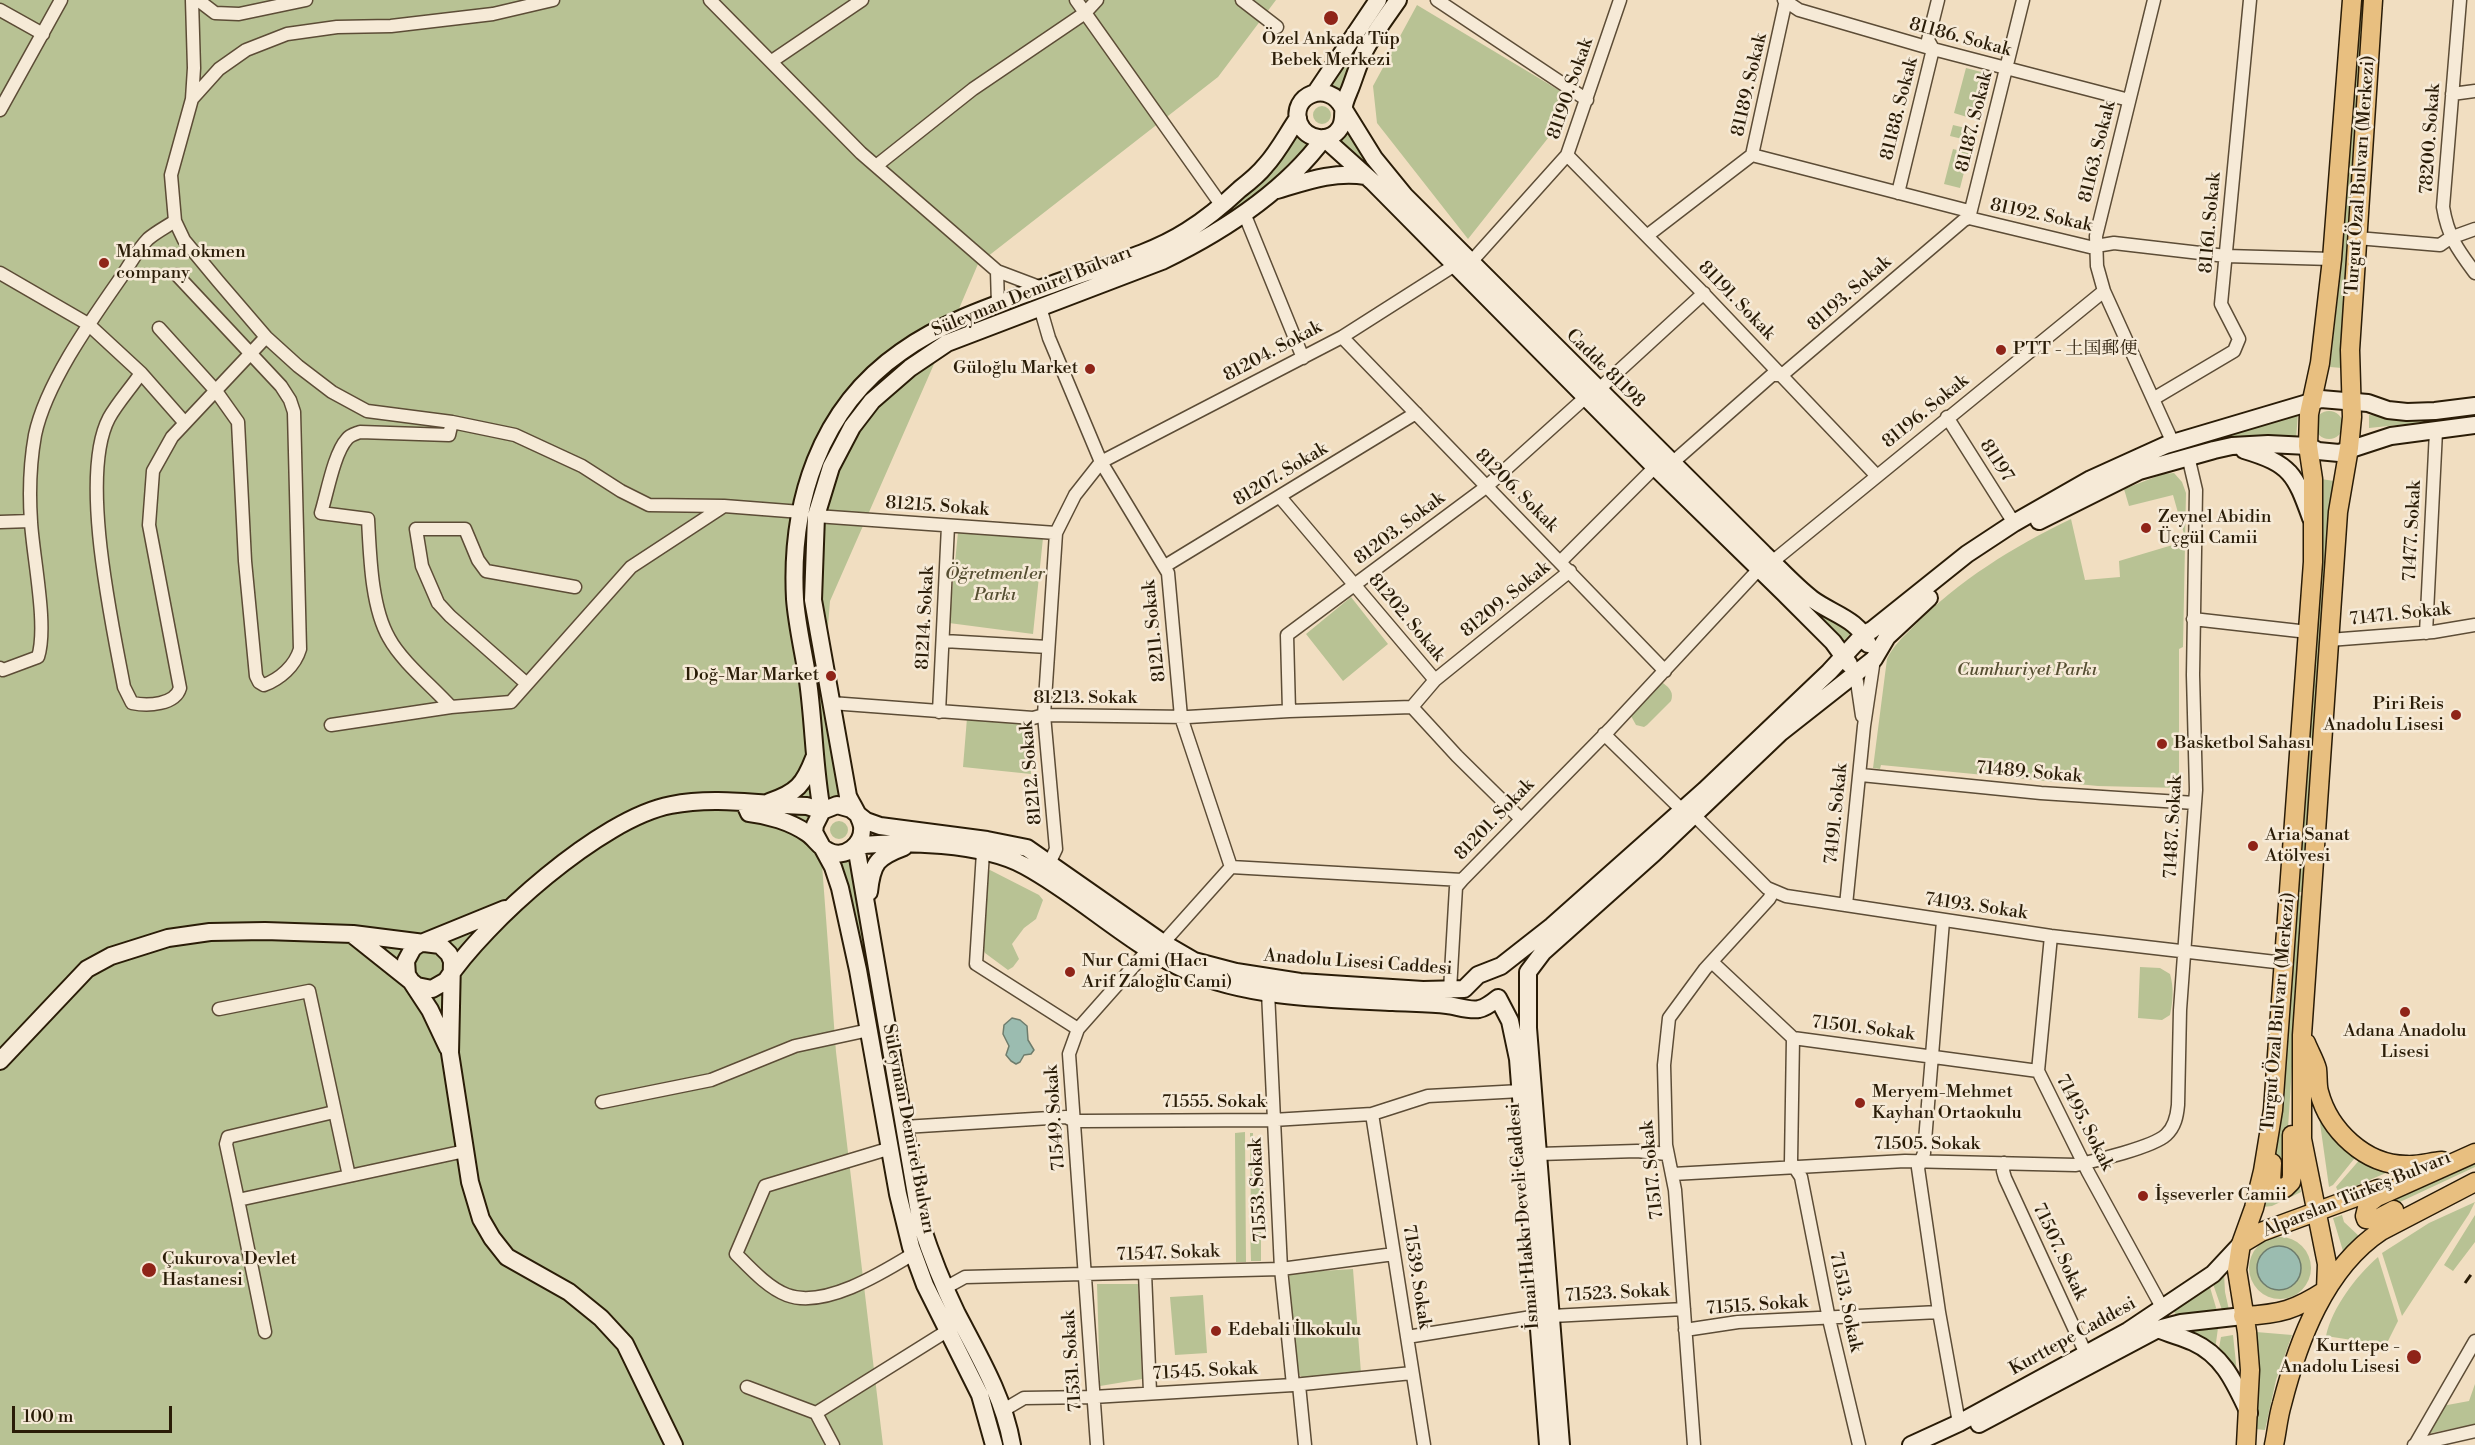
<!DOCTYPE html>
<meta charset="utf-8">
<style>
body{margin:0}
#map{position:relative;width:2475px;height:1445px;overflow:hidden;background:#f1dec1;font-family:"Libre Bodoni",serif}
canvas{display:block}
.scale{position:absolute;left:12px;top:1406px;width:160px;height:27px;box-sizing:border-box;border:3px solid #2a1c07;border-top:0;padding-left:8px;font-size:18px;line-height:21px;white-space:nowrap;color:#2a1c07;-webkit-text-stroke:4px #f6ead7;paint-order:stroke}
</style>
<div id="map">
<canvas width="2475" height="1445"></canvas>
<div class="scale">100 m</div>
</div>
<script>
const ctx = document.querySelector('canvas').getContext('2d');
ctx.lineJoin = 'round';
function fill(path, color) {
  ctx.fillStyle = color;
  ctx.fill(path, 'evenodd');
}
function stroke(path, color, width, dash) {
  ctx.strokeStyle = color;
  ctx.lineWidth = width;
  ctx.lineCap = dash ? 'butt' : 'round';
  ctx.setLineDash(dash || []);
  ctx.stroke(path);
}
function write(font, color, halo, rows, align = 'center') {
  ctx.font = font + ' "Libre Bodoni","Noto Serif SC",serif';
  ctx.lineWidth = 5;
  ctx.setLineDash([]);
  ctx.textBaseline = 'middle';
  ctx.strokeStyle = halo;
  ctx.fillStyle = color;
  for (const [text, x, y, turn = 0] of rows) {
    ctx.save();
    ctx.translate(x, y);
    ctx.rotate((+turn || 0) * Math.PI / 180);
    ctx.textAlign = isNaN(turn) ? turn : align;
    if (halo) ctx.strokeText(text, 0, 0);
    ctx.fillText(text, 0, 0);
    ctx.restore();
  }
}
fill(new Path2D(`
 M0,0H1276L1218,77L978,264L950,330L1155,252L1299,132L1310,142L1274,178L1231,213L1192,241L945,339L830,601L822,699L842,803L827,802L821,724L816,784L836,1052L883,1445H0Z
 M1387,0H1392L1351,61L1340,90L1330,83Z
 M1417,5L1562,92L1556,128L1468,239L1377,123L1373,86Z
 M2359,9H2364L2346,269L2342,368L2330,367L2341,269Z
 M1966,68L1993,75L1980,121L1954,113Z
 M1313 115a9 9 0 1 1 18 0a9 9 0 1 1-18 0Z
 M1953,125L1978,131L1975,142L1950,136Z
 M1346,129L1789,588L1851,633L1842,643L1337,141Z
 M1953,149L1969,153L1960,188L1944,184Z
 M2315 425a14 14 0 1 1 28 0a14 14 0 1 1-28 0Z
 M2298,413L2296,439C2278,438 2260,438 2242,439C2163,446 2094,484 2028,524C1998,542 1968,561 1941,583C1919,601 1898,621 1876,640L1875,639L1941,580L1963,564L2008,534L2090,486L2141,462Z
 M2475,413V416L2466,418L2369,428V415L2409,418Z
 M2174,473L2182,482L2186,493L2183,647L2179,649V788L2098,786L1881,765L1880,769L1873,768L1887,659C1893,646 1903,637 1913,627C1959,580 2013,547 2071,519L2085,580L2120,577L2119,561L2186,541L2173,495L2129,506L2124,489L2163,474Z
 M2321,479L2334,481L2317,671L2303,892H2297Z
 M958,532L1043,538L1033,634L949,623Z
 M1351,597L1388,644L1343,681L1306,634Z
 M1658,683H1663C1670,688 1674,693 1671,701L1647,725L1644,727L1636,725L1631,716L1633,711Z
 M967,718L1028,721L1031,774L963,767Z
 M830 830a9 9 0 1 1 18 0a9 9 0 1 1-18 0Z
 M852,859L909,1190L989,1390L1005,1445H1000L935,1295L915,1235L904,1190L857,928L839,860Z
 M990,870L1039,895L1043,900L1036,919L1024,928L1012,944L1019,959L1013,967L1008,970L985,953L981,944L985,873Z
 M2297,895L2303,896L2288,1128L2287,1174L2279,1182L2274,1163L2280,1127Z
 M2140,967L2160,968L2170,974C2174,988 2173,1001 2170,1015L2162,1020L2138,1018Z
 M2317,1102L2358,1154L2333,1185L2329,1187Z
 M1245,1132L1246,1262H1236L1235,1133Z
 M1250,1133H1253V1163L1260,1172L1261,1220H1251Z
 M2475,1156V1167L2387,1208L2370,1210Z
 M2362,1157L2393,1170L2339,1193L2336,1187Z
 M2299,1184L2301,1192L2272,1206L2263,1207L2268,1191L2272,1196C2284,1199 2291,1191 2299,1184Z
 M2475,1202L2469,1214L2402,1316L2382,1253L2429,1223Z
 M2342,1215L2344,1222L2360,1237L2343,1251L2333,1218Z
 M2475,1215V1242L2453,1271L2444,1265Z
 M1250,1227H1261V1261H1251Z
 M2249 1268a31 31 0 1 1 62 0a31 31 0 1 1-62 0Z
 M2378,1257L2398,1321L2388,1341L2378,1344L2326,1336C2332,1308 2356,1276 2378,1257Z
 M1353,1269L1361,1373L1303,1378L1297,1373L1289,1273Z
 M2224,1273L2225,1292L2229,1310H2222L2212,1281Z
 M1097,1284H1138L1142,1379L1100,1386Z
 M2209,1284L2217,1311L2176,1317L2174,1311Z
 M1203,1295L1207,1353L1175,1355L1170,1297Z
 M2218,1328L2215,1350L2180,1332Z
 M2256,1332L2292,1335L2276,1380L2265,1430L2255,1429Z
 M2233,1335L2238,1382L2218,1353L2221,1337Z
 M2475,1384V1424L2427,1434L2442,1406L2469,1401Z`), '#b8c294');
const water = new Path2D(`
 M1012,1018L1020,1020L1027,1026L1028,1040L1034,1050L1031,1054L1024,1055L1020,1062L1016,1064L1011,1061L1006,1055L1009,1046L1003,1034L1004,1025Z
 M2257 1268a22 22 0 1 1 44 0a22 22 0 1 1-44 0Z`);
fill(water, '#9bbcb0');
stroke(water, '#6e7c6c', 1.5);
const street = new Path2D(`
 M192,0L194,68L192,99L171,175L175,221L184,240L218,281L266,337L298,366L332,392L367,411L452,422L515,435L582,466L621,491L649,505L724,506L801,512
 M198,0L215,13L239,14L306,0
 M710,0L861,153L997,271L1042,288
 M1076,0L1222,206
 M1242,0L1277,27
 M1437,0L1587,100
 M1784,0L1799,10L1933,49L2129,100
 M2154,0L2096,236L2097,266L2104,291L2173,443
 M2460,0L2443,207C2448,237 2458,250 2475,273
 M0,10L43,34
 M772,61L862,0
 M2452,94L2475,91
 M192,99L219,69L246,50L287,34L337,27L391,26L493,14L553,0
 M0,110L61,0
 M1567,155L1701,291L1876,475
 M1752,155L1965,210L1969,218L2090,247L2114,243L2226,256L2332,259
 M876,166L973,89L1085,13L1097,0
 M1898,193L1933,49L1928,40L1938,0
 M1244,213L1303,358
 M1648,235L1752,155L1786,0
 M2357,238L2440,245L2450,238L2475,229
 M1471,262L1567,155L1620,0
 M997,271L998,305
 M0,273L88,324L141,373L185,423
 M1040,307L1049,338L1101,462L1168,573L1181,717L1231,867
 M159,328L216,391L238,422L245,561L256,676L259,682L264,685C280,679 295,666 300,649L294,412L290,400L281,386L177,275
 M1342,337L1665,671
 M141,373C131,388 118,402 109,418C79,475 112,623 124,687L132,703C148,706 175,705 180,688L149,525L153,471L172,437L266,337
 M1598,390L1704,293
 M2153,399L2234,351L2239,339L2221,304L2250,0
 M1947,417L2014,523
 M1672,463L1772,375H1782L1964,220L1969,218L2023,0
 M1280,497L1435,680
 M816,516L1056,533
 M0,522L31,521
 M1561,561L1655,467
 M1772,562L2104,291
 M1165,566L1416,413
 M2193,619L2308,632
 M2426,633L2436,431
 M2329,640L2433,632L2475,625
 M944,641L1048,647
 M0,668L3,670L38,657C48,626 33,557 31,522C29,493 30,463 35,435C46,383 92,319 122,276C130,264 138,249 148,239C156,232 166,227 175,221
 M1856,675L1862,716
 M527,684L450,616L438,603L422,566L416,529H465L478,560L486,571L575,587
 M831,703L1033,718L1044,715L1188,717L1289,711L1412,707
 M451,707C432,686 402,662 389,638C371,607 370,554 368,519L321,513C327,494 334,453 347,439C350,435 355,434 360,432L449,435L452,422
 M1412,707L1435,680L1570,571
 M1412,707L1457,756L1521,819
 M1289,711L1287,635L1486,487L1587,396
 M939,712L948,526
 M331,725L451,707L511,702L631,567L724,506
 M1604,734L1682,810
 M1861,775L2041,793L2195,803
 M1694,815L1767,888L1786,896L2051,936L2284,963
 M983,852L976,964L1078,1029
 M1046,870L1056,849L1044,715L1056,533L1075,495L1101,462L1342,337L1455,265
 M1846,905L1864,726L1874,659
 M1943,921L1924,1153L1918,1168L1939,1312L1959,1423
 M2051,936L2038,1071L2088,1172L2163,1309
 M1163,943L1231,867L1462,880L1610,729L1759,569
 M1712,962L1793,1038L2038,1071
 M1450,990L1456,887L1462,880
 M1268,992L1281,1269L1293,1385
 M219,1009L309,991L349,1176
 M1793,1038L1791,1162L1801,1177L1829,1319L1859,1445
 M602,1102L711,1080L795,1046L869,1030
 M1372,1114L1424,1445
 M904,1127L1066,1117L1074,1121H1083L1273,1120L1372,1114L1428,1096L1521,1091
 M891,1148L765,1186L736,1254C750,1268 768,1288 787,1295C824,1309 882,1273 913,1254
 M1539,1154L1637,1151L1667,1154
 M2004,1163L2003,1171L2005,1178L2086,1354
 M1673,1174L1905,1161L2076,1165C2095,1161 2153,1147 2166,1135C2175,1127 2177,1116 2178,1105L2180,1010L2196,790L2193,675L2196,490L2188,456
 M238,1200L226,1144L228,1137L334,1112
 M1145,1273L1150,1392
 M945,1288L965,1277L1281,1269L1394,1254
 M1552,1316L1684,1309
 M1685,1330L1738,1322L1939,1312
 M265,1332L238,1200L465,1151
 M1407,1337L1538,1316
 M1299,1385L1305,1445
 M747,1387L816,1413
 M1002,1411L1024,1398L1093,1397L1293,1385L1412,1373
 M833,1445L816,1413L947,1331
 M1097,1445L1069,1054L1078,1029L1148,950
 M1694,1445L1675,1190L1666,1145L1664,1065L1669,1018L1705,969L1769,899L1773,892
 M2414,1445L2475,1431
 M2415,1445L2475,1341`);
const secondary = new Path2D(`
 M1398,0C1387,16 1374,33 1365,50C1359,62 1355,76 1350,89C1348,94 1345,100 1344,106C1342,113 1345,120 1340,128C1330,144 1306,140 1299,123C1289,95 1329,79 1343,108L1374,158L1405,196L1764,554C1780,569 1795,586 1812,599C1832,614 1859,619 1868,644
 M1316,92L1378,0
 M1324,138L1373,182L1655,467L1783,592L1833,642L1849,664
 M1277,190C1307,181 1334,171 1366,176
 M2244,450C2291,464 2295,474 2311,518
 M2039,521L2139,471L2214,450L2232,446L2268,444L2308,446L2318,451L2339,453L2391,436L2475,425
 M744,802L749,813C768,815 791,822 807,833C815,838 819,847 828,851C845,860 864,844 862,826C860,816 852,805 848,796L813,600L816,516L831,467L852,427L872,401L910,368L947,343L1162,261C1222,232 1284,192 1324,138
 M769,802C797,793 804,784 814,758
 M822,811C814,768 814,724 808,681C804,654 797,626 795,599C790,503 819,409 901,352C947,319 1004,302 1056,283C1099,267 1148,256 1187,231C1206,219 1224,204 1240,189C1249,182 1258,175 1265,166C1278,152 1287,134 1298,118
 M856,846C902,840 983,843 1025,866C1082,897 1128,944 1188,971C1248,998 1328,999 1393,1002C1411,1003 1430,1003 1447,1005C1456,1006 1470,1011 1479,1009C1485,1008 1493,1002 1498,998
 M856,846L921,1224C931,1255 943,1285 957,1314C979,1356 1004,1398 1012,1445
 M869,892C872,863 877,857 904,847
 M353,935L417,986L432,989L446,981C484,923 601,818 671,805C716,796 762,805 807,806L822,811
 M1498,998L1510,1021L1518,1059L1548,1445
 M448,1048L430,1010L407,975L406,961L413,948L419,944L505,909
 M0,1061L87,969L111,956L168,938L210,932L265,931L353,934L440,945L449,954L452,961L450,1053L470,1182L481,1219L492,1238L507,1257L569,1292L601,1318L625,1344L674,1445
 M2158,1329C2169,1334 2182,1337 2193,1342C2224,1356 2235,1384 2249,1413
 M1979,1424L2158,1329L2181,1323L2243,1316
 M994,1445L980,1395L925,1285L911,1247L898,1194L858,970L840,888L833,867L814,832L815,825L822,811L837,805L851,809L866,821L880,826L987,840L1027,848L1163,943L1194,961L1236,972L1300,982L1423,990L1464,989L1478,975L1501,966L1552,926L1705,790L1829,672L1864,634L1872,630L1967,554L2014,523L2091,479L2166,445L2321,399L2368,403L2388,410L2407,412L2435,411L2475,406
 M1561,1445L1528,1028V972L1543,952L1654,853L1780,733L1874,659L1887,637L1929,598
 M1911,1445L1959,1423L2128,1331L2213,1274L2241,1244`);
const primary = new Path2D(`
 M2306,1043C2309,1051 2315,1061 2317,1069C2318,1077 2317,1085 2319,1092C2329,1130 2365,1165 2406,1165C2418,1166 2430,1162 2442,1161
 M2272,1163L2271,1182L2276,1187L2285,1188L2291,1182L2292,1176V1135
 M2394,1210L2375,1220L2366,1219L2365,1216L2368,1204L2377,1197L2475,1153
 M2241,1244L2261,1232L2378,1189
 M2326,1290L2327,1264L2302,1139V1035L2338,512L2349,448L2352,417L2350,350L2373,0
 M2243,1316C2281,1314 2295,1310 2326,1290
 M2246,1445L2250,1370L2247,1332L2237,1270L2241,1244L2254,1208L2263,1171L2273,1110L2313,562V479L2308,446L2309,414L2320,363L2332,259L2352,0
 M2274,1445C2277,1431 2278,1417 2282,1404C2298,1341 2325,1268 2381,1231L2475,1182`);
stroke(street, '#5c4c36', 15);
stroke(secondary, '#2a1c07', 20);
stroke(primary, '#2a1c07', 21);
stroke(street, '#f6ead7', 12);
stroke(secondary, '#f6ead7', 16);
stroke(primary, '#e8bf80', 18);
stroke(new Path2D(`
 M2465,1283L2475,1269`), '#2a1c07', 3, [10, 10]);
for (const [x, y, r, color] of [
 [1331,18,8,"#8f2418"],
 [104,263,6,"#8f2418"],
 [2001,350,6,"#8f2418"],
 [1090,369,6,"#8f2418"],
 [2146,528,6,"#8f2418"],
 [831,676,6,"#8f2418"],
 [2456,715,6,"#8f2418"],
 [2162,744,6,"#8f2418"],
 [2253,846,6,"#8f2418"],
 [1070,972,6,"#8f2418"],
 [2405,1012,6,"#8f2418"],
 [1860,1103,6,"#8f2418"],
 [2143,1196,6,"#8f2418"],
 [149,1270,8,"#8f2418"],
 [1216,1331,6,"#8f2418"],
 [2414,1357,8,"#8f2418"]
]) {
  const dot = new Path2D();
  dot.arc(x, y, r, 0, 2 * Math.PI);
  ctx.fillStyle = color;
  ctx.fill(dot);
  stroke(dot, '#f6ead7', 2);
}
write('18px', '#2a1c07', '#f6ead7', [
 ["81186. Sokak",1960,38,15],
 ["81189. Sokak",1750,85,-77],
 ["81190. Sokak",1571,89,-71],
 ["81188. Sokak",1900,109,-76],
 ["81187. Sokak",1975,122,-76],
 ["78200. Sokak",2431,139,-86],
 ["81163. Sokak",2098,152,-76],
 ["Turgut Özal Bulvarı (Merkezi)",2361,175,-86],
 ["81192. Sokak",2041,216,12],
 ["81161. Sokak",2211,223,-85],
 ["Süleyman Demirel Bulvarı",1032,292,-22],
 ["81193. Sokak",1850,294,-41],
 ["81191. Sokak",1736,301,46],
 ["81204. Sokak",1273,352,-28],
 ["Cadde 81198",1605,369,45],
 ["81196. Sokak",1926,412,-39],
 ["81197",1996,461,57],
 ["81207. Sokak",1281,475,-31],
 ["81206. Sokak",1516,491,45],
 ["81215. Sokak",937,507,4],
 ["81203. Sokak",1400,529,-37],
 ["71477. Sokak",2413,531,-87],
 ["81209. Sokak",1506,600,-39],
 ["71471. Sokak",2400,615,-6],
 ["81214. Sokak",926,618,-87],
 ["81202. Sokak",1406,618,50],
 ["81211. Sokak",1155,631,-96],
 ["81213. Sokak",1085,699],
 ["81212. Sokak",1032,773,-95],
 ["71489. Sokak",2029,773,5],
 ["74191. Sokak",1837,814,-84],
 ["81201. Sokak",1495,820,-46],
 ["71487. Sokak",2174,827,-87],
 ["74193. Sokak",1976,907,8],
 ["Anadolu Lisesi Caddesi",1358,963,4],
 ["Turgut Özal Bulvarı (Merkezi)",2279,1012,-85],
 ["71501. Sokak",1863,1029,7],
 ["71555. Sokak",1214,1103],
 ["71549. Sokak",1056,1118,-94],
 ["71495. Sokak",2084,1123,63],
 ["Süleyman Demirel Bulvarı",908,1129,79],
 ["71505. Sokak",1927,1145],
 ["71517. Sokak",1653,1170,-96],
 ["71553. Sokak",1259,1190,-93],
 ["Alparslan Türkeş Bulvarı",2357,1195,-22],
 ["İsmail Hakkı Develi Caddesi",1524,1216,-95],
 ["71507. Sokak",2059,1252,65],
 ["71547. Sokak",1168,1254,-2],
 ["71539. Sokak",1416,1277,81],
 ["71523. Sokak",1617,1294,-3],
 ["71513. Sokak",1845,1302,78],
 ["71515. Sokak",1757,1306,-4],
 ["Kurttepe Caddesi",2073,1337,-29],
 ["71531. Sokak",1073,1361,-94],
 ["71545. Sokak",1205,1372,-3]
]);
write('18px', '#2a1c07', '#f6ead7', [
 ["Özel Ankada Tüp",1331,40,"center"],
 ["Bebek Merkezi",1331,61,"center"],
 ["Mahmad okmen",116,253],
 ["company",116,274],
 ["PTT - 土国郵便",2013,350],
 ["Güloğlu Market",1078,369,"right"],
 ["Zeynel Abidin",2158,518],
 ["Üçgül Camii",2158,539],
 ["Doğ-Mar Market",819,676,"right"],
 ["Piri Reis",2444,705,"right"],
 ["Anadolu Lisesi",2444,726,"right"],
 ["Basketbol Sahası",2174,744],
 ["Aria Sanat",2265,836],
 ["Atölyesi",2265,857],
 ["Nur Cami (Hacı",1082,962],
 ["Arif Zaloğlu Cami)",1082,983],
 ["Adana Anadolu",2405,1032,"center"],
 ["Lisesi",2405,1053,"center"],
 ["Meryem-Mehmet",1872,1093],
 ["Kayhan Ortaokulu",1872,1114],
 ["İşseverler Camii",2155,1196],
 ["Çukurova Devlet",162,1260],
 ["Hastanesi",162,1281],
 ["Edebali İlkokulu",1228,1331],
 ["Kurttepe -",2400,1347,"right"],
 ["Anadolu Lisesi",2400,1368,"right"]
], 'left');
write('italic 18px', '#554e31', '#f6ead7', [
 ["Öğretmenler",995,575],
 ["Parkı",995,596],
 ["Cumhuriyet Parkı",2027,671]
]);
</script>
